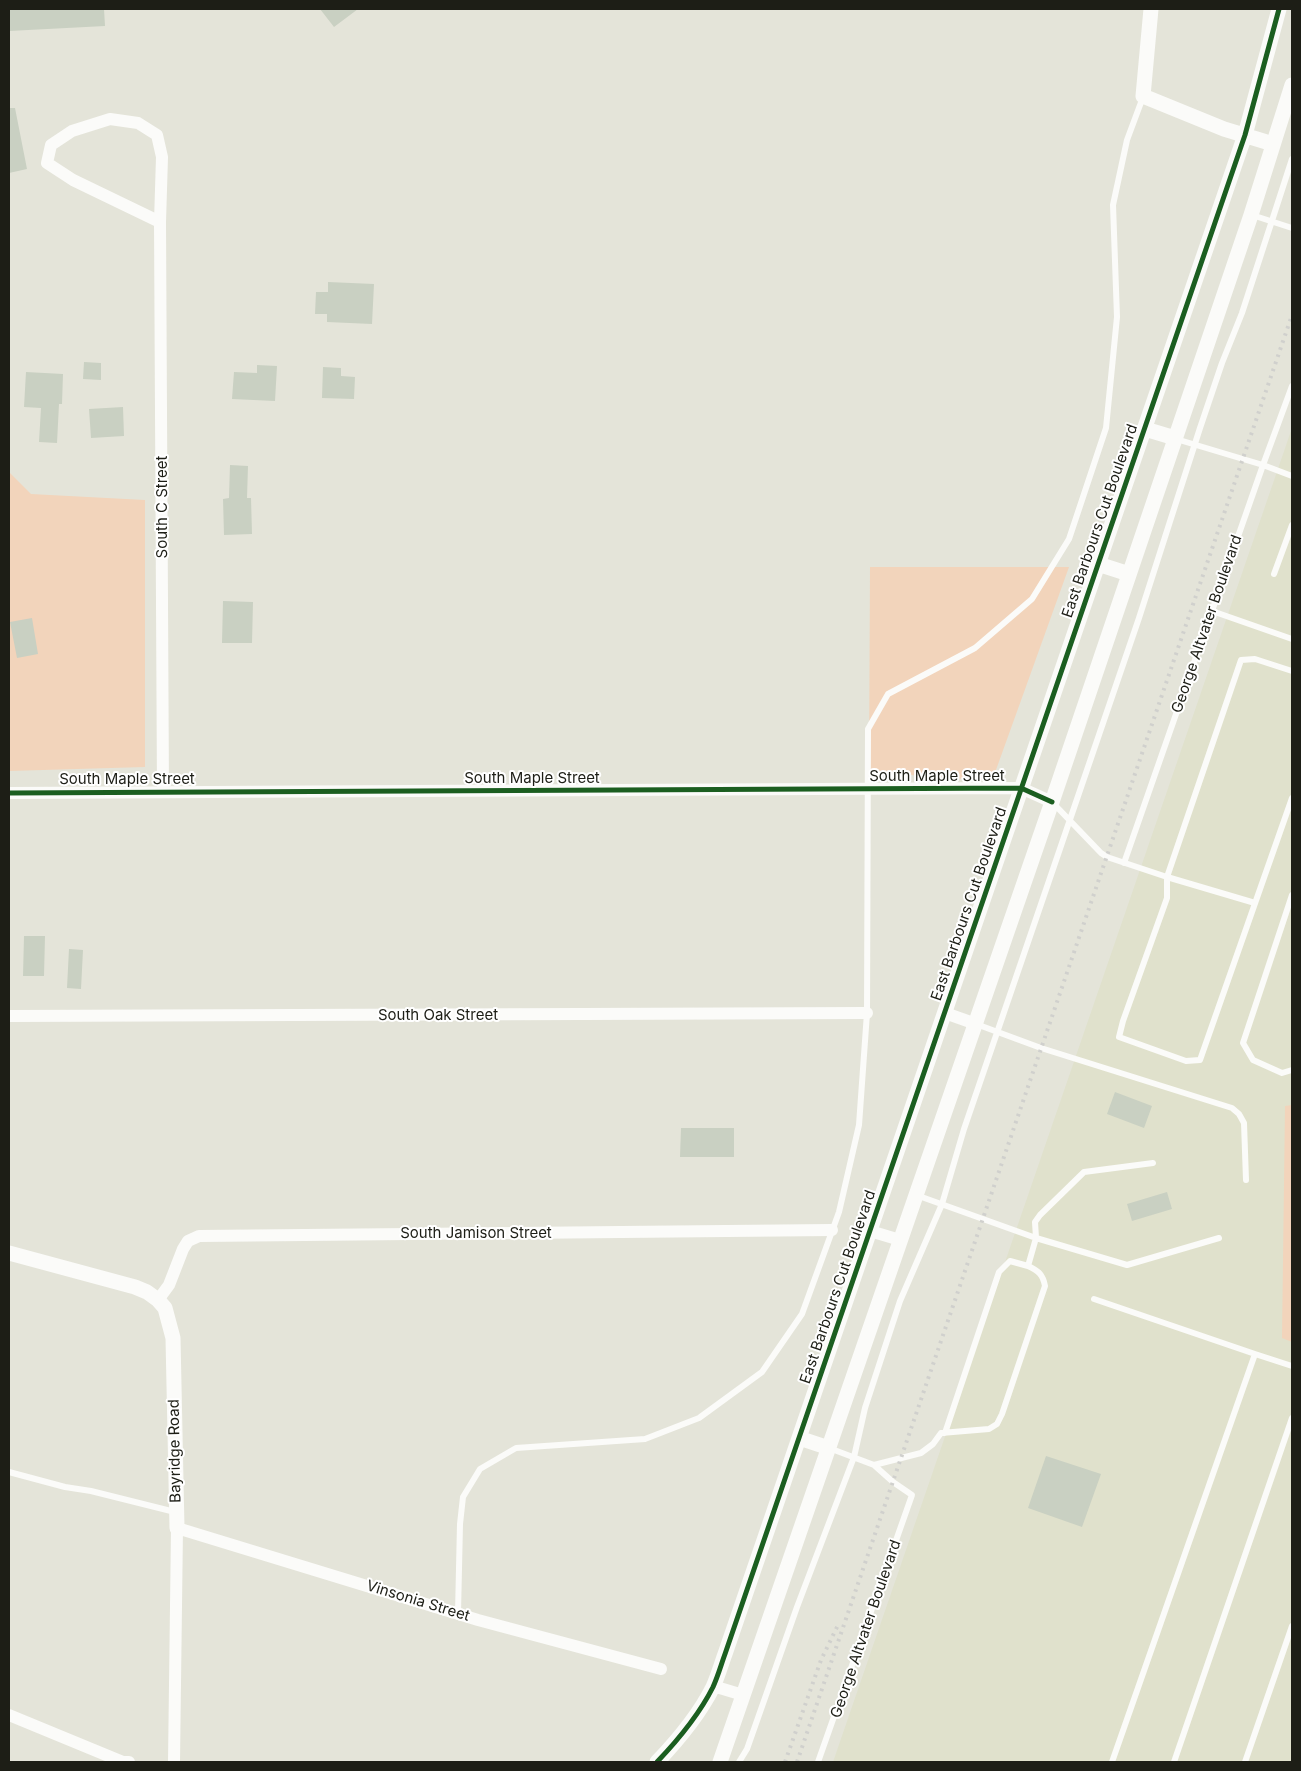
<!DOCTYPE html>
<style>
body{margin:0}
#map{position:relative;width:1301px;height:1771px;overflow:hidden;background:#e4e4d9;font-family:Inter,sans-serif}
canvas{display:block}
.frame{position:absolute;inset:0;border:10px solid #1d1e16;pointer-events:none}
</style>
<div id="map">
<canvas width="1301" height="1771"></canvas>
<div class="frame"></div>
</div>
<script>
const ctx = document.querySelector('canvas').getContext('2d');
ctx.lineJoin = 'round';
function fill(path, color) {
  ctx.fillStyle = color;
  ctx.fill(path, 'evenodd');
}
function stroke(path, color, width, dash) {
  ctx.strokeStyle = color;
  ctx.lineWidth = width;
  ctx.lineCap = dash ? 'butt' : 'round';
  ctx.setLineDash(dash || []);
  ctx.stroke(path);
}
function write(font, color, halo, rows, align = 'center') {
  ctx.font = font + ' Inter,sans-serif';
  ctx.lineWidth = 4;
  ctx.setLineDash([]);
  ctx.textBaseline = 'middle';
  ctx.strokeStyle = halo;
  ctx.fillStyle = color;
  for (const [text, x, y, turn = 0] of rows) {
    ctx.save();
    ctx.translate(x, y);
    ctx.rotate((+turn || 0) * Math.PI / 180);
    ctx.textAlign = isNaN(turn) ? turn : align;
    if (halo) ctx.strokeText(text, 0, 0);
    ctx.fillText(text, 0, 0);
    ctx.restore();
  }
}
fill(new Path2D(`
 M1292,428V1762H833Z`), '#e0e1cc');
fill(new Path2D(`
 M9,472L31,494L145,500V767L9,771Z
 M870,567H1069L992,781L869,772Z
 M1292,1105V1342L1282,1338L1285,1106Z`), '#f2d4bb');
fill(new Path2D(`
 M9,9H104L105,26L9,31Z
 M320,9H358L334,27Z
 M9,108H15L27,169L9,173Z
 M328,282L374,284L372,324L327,322V314H315L316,292H328Z
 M84,362L101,363V380L83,379Z
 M257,365L277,366L275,401L232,399L234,372L257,373Z
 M323,367L341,368V376L355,377L354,399L322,398Z
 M26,372L63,374L62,404H59L57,443L39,442L41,408L24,407Z
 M123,407L124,436L91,438L89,409Z
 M230,465L248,466L247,498H251L252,534L224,535L223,499L229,498Z
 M223,601L253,602L252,643H222Z
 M32,618L38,654L17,658L10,622Z
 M24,936H45L44,976H23Z
 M69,949L83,950L81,989L67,988Z
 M1115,1092L1152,1106L1144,1128L1107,1114Z
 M681,1128H734V1157H680Z
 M1167,1192L1172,1209L1132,1221L1127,1204Z
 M1046,1456L1101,1474L1082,1527L1028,1508Z`), '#c9d0c2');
stroke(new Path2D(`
 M1252,215L1292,228
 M1176,439L1263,465L1292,476
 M1274,574L1292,525
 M1212,611L1292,639
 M1292,671L1255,659L1241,660L1167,877V898L1123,1021L1119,1037L1186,1061L1200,1060L1292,798
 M1053,803L1101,853L1107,857L1167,877L1255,903
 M1124,863L1263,465L1292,386
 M1292,895L1243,1043L1253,1060L1282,1073L1292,1070
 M976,1024L1041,1048L1232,1108L1239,1114L1244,1123L1246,1180
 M916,1195L1036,1238L1127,1265L1219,1238
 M1094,1299L1255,1354L1112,1762
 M1255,1354L1292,1366
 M945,1433L999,1272L1010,1261L1028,1266
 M874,1465L921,1453L933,1444L941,1433L989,1429L997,1424L1002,1414L1045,1286C1043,1275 1039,1271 1028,1266L1036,1238L1035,1222L1040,1215L1084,1172L1153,1163
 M9,1472L65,1487L91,1491L175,1512
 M458,1613L460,1524L463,1497L480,1469L516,1448L645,1439L699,1418L762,1372L802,1314L839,1212L859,1125L867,1013L868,729L888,694L975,648L1032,599L1069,539L1106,428L1117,317L1113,205L1127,140L1143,97
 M739,1762L747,1749L797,1607L854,1457L865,1408L900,1301L942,1204L964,1129L1139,618L1200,428L1222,363L1242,313L1292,159
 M818,1762L912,1495L893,1482L874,1465L829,1448
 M1174,1762L1292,1418
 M1245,1762L1292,1626`), '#fbfbf9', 6);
stroke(new Path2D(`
 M160,222L73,180L47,163L51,145L72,131L110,119L138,123L157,135L162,157L160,222L163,792
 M9,793L1021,788L1052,802
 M945,1013L976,1024
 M9,1016L867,1013
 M870,1231L900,1240
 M158,1300L169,1285L183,1249L188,1241L199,1236L832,1230
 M713,1686L743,1695
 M9,1715L123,1762H129
 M174,1762L177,1528L478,1620L661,1669`), '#fbfbf9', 12);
stroke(new Path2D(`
 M1151,9L1143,96L1224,129L1273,144
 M1145,429L1175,438
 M1098,564L1129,574
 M9,1253L135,1287L147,1292L158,1300L165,1308L173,1338L177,1528
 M799,1438L829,1448
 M657,1762C678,1740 699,1715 713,1687C718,1676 721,1665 725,1654L1245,135L1279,9
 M720,1762L1052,802L1251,215L1292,85`), '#fbfbf9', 15);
stroke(new Path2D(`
 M785,1762L821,1660L839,1623
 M797,1762L1292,315`), '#d0d0cd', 4, [2.5, 5]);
stroke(new Path2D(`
 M9,793L1021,788L1052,802
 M657,1762C678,1740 699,1715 713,1687C718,1676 721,1665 725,1654L1245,135L1279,9`), '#1b5e20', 5);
write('15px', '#1d1e16', '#fff', [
 ["South C Street",162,507,-90],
 ["East Barbours Cut Boulevard",1100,521,-71],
 ["George Altvater Boulevard",1207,624,-71],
 ["South Maple Street",937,776],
 ["South Maple Street",532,778],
 ["South Maple Street",127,779],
 ["East Barbours Cut Boulevard",969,904,-71],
 ["South Oak Street",438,1015],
 ["South Jamison Street",476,1233],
 ["East Barbours Cut Boulevard",838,1287,-71],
 ["Bayridge Road",175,1451,-91],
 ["Vinsonia Street",418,1601,17],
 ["George Altvater Boulevard",866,1629,-71]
]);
</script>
